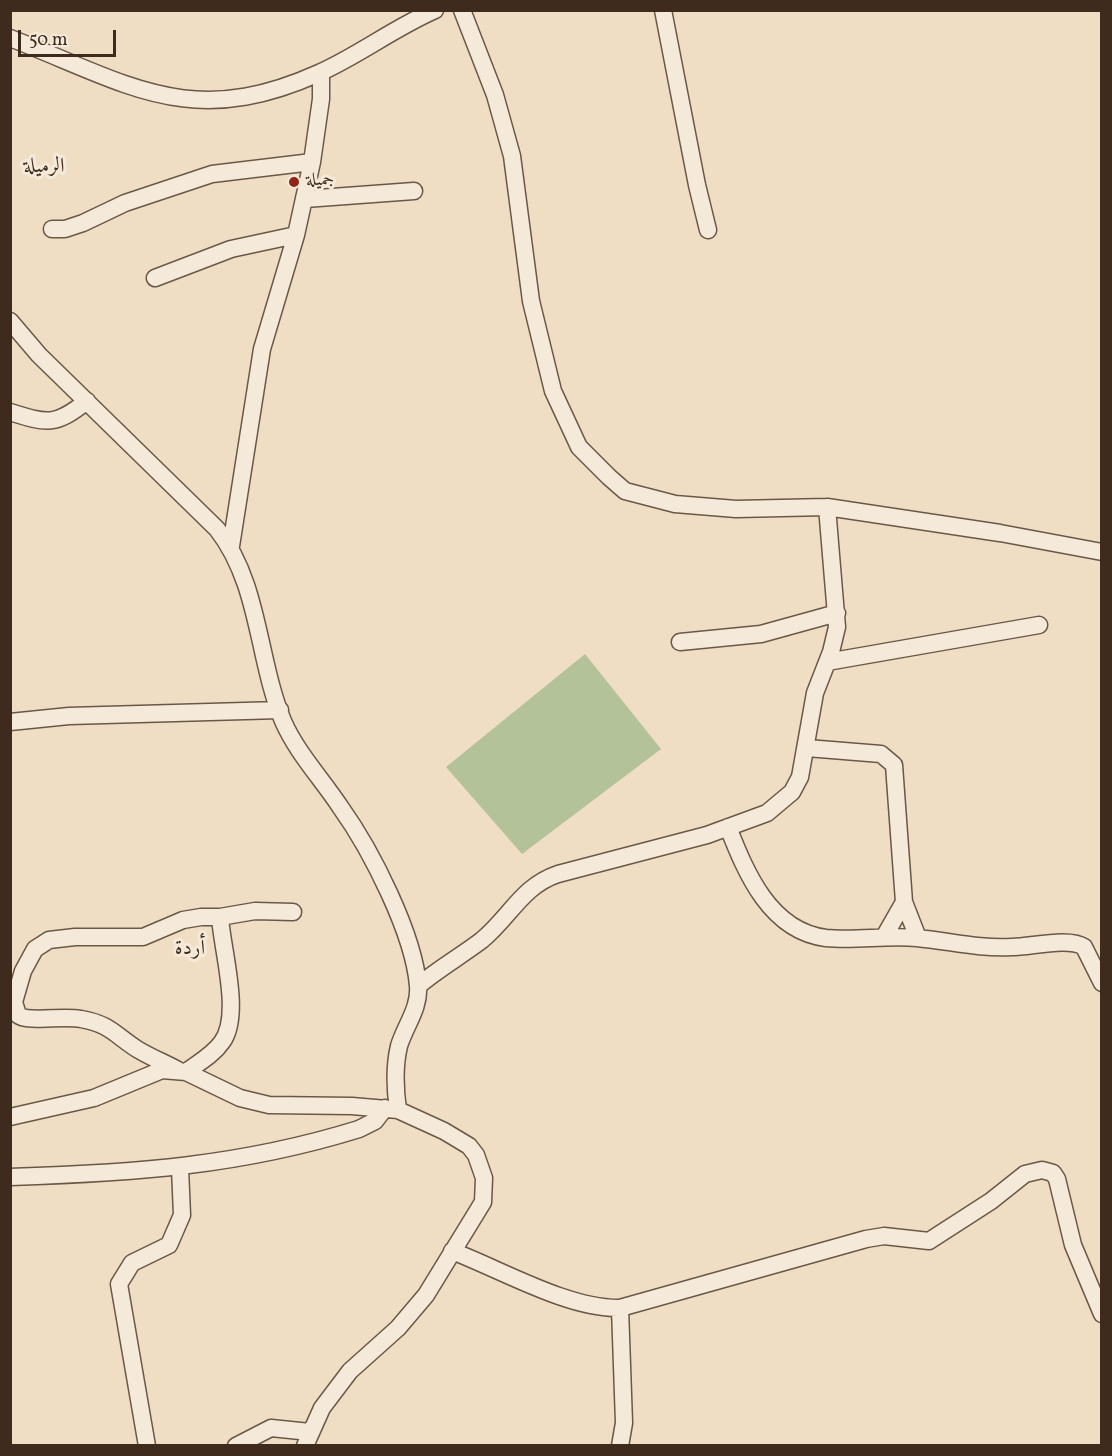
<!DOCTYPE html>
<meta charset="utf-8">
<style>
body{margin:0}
#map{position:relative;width:1112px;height:1456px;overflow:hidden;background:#efdec4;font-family:Vollkorn,serif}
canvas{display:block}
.frame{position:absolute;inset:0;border:12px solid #3e2b1d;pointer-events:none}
.scale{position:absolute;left:18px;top:30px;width:98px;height:27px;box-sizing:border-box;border:3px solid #3e2b1d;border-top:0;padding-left:8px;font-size:18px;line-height:21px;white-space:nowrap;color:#3e2b1d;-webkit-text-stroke:4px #f5ead9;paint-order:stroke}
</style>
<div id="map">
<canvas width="1112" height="1456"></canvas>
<div class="frame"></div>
<div class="scale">50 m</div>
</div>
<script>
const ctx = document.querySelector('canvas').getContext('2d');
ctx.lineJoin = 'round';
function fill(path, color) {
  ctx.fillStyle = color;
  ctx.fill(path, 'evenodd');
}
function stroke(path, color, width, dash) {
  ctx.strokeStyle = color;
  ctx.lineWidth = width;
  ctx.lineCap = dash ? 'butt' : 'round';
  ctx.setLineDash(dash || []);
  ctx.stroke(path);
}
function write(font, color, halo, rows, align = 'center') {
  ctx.font = font + ' Vollkorn,Amiri,serif';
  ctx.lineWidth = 6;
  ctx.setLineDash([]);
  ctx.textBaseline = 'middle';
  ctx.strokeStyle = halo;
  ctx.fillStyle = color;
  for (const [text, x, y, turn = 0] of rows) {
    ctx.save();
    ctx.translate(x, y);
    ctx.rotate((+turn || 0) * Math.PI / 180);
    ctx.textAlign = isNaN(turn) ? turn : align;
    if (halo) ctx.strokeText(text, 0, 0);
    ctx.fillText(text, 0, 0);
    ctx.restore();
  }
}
fill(new Path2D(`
 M585,654L661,749L522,854L446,767Z`), '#b3c299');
const minor = new Path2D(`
 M462,10L495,95L512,156L531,301L553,391L579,447L609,477L625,491L675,504L736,509L827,507L1000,533L1102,552
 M663,10L697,185L708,230
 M10,38C129,84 190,131 319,73C359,55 394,28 435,10
 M305,199L414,191
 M52,229H65L83,223L125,203L212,174L312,162
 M155,278L231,249L296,235
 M10,321L39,355L217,529C260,584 257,658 283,721C297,753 322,779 341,808C371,850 414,934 418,986C420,1008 405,1026 399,1046C394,1067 395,1089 398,1110L444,1131L469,1146L476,1155L484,1178L483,1202L426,1295L398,1328L350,1371L322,1408L305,1446
 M10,412C48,424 55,426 87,401
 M231,546L262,349L296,235L312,162L321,99V72
 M680,642L761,634L837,613
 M827,662L1039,625
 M10,722L69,716L280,710
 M807,748L881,754L894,765L904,902L918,938
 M728,827C746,873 770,931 826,938C856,941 887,935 917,938C949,941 980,949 1012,947C1031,947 1069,937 1084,947L1102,983
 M884,937L904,902
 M418,986C438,969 461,956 482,940C510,917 522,886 558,874L707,835L767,813L792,792L800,777L815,693L831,652L837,627L827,507
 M178,1070C165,1063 150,1057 137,1049C115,1035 110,1024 81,1019C64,1015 28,1023 18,1015L14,1002L23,971L35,949L49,940L75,937H143L183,920L201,917H220L255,911L293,912
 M186,1072C198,1063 213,1055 222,1042C242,1015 222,950 220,917
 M10,1117L94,1098L162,1070L186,1072L240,1098L269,1105L352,1106L398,1110
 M10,1177C134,1173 240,1166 359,1129L375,1121L385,1108
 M452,1251C502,1270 568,1309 620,1308L866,1239L884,1236L929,1241L991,1201L1025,1174L1042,1170L1053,1173L1057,1179L1073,1245L1102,1314
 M620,1308L624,1423L620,1446
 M147,1446L119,1284L132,1263L169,1245L182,1215L180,1168
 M236,1446L271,1428L310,1432`);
stroke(minor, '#6a5847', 19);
stroke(minor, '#f5ead9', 16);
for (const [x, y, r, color] of [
 [294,182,6,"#8f2418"]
]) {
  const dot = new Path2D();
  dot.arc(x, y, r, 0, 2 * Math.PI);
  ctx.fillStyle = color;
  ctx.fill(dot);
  stroke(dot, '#f5ead9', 2);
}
write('18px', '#3e2b1d', '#f5ead9', [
 ["جميلة",306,182]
], 'left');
write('21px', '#3e2b1d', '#f5ead9', [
 ["الرميلة",44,168],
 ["أردة",190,950]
]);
</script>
